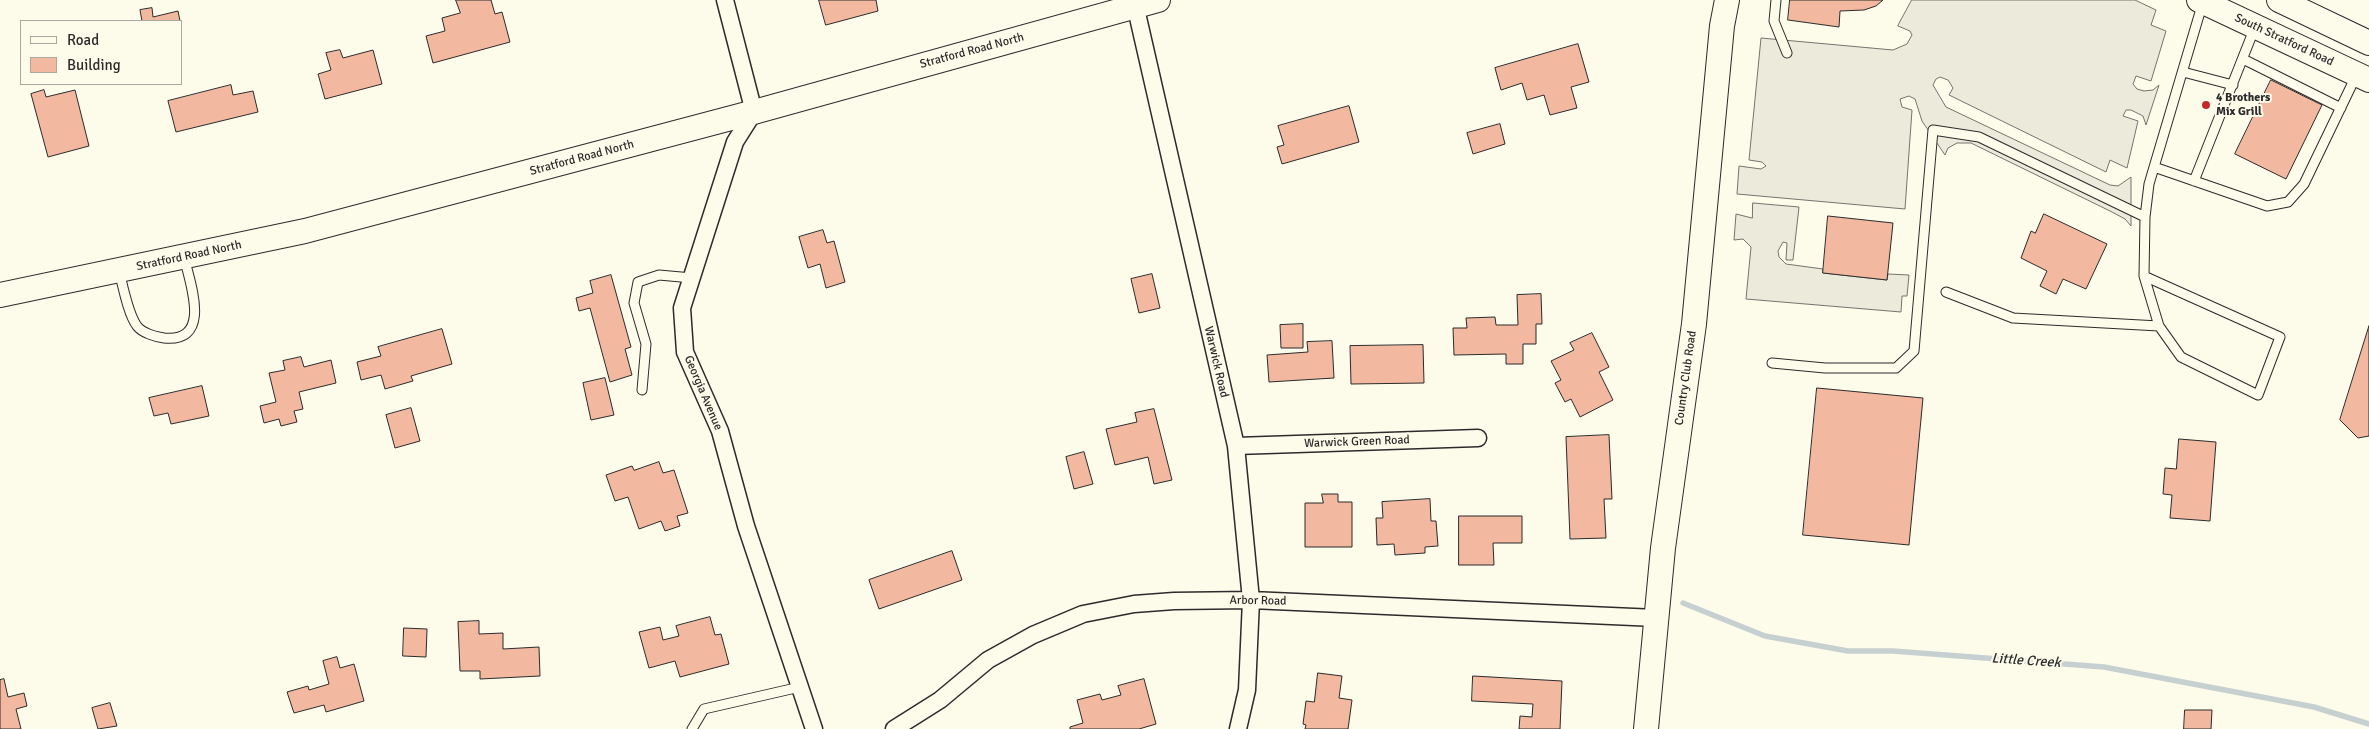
<!DOCTYPE html>
<style>
body{margin:0}
#map{position:relative;width:2369px;height:729px;overflow:hidden;background:#fdfbea;font-family:Signika,sans-serif}
canvas{display:block}
.legend{position:absolute;left:20px;top:20px;width:162px;height:65px;box-sizing:border-box;background:#fdfbea;border:1px solid #a9a89e;margin:0;padding:6px 9px;list-style:none;font-size:15px;color:#2b2b2b}
.legend li{display:flex;align-items:center;gap:10px;height:25px}
.legend b{width:25px;border:1px solid #a9a89e}
</style>
<div id="map">
<canvas width="2369" height="729"></canvas>
<ul class="legend">
<li><b style="height:6px;background:#fdfbea"></b>Road</li>
<li><b style="height:14px;background:#f2b8a0"></b>Building</li>
</ul>
</div>
<script>
const ctx = document.querySelector('canvas').getContext('2d');
ctx.lineJoin = 'round';
function fill(path, color) {
  ctx.fillStyle = color;
  ctx.fill(path, 'evenodd');
}
function stroke(path, color, width, dash) {
  ctx.strokeStyle = color;
  ctx.lineWidth = width;
  ctx.lineCap = dash ? 'butt' : 'round';
  ctx.setLineDash(dash || []);
  ctx.stroke(path);
}
function write(font, color, halo, rows, align = 'center') {
  ctx.font = font + ' Signika,sans-serif';
  ctx.lineWidth = 4;
  ctx.setLineDash([]);
  ctx.textBaseline = 'middle';
  ctx.strokeStyle = halo;
  ctx.fillStyle = color;
  for (const [text, x, y, turn = 0] of rows) {
    ctx.save();
    ctx.translate(x, y);
    ctx.rotate((+turn || 0) * Math.PI / 180);
    ctx.textAlign = isNaN(turn) ? turn : align;
    if (halo) ctx.strokeText(text, 0, 0);
    ctx.fillText(text, 0, 0);
    ctx.restore();
  }
}
const parking = new Path2D(`
 M1912,0H2135L2156,10L2151,25L2166,31L2151,81L2136,76L2133,84L2137,89L2144,91L2153,90L2159,85L2146,125L2143,116L2131,110H2126L2123,116L2138,121L2127,168L2110,160L2106,172L1949,95L1953,88L1948,80L1940,77L1936,79L1933,85L1946,107L2110,185L2118,186L2131,177V226L2125,219L2112,212L1971,143H1957L1948,148L1945,155L1922,121L1915,99L1909,96L1900,99L1902,107L1912,110L1905,209L1737,194L1739,166L1761,169L1766,166L1762,162L1749,160L1761,38L1893,50L1907,44L1912,35L1910,31L1898,26Z
 M1753,203L1799,207L1793,260H1786L1787,243L1783,242L1778,251L1779,257L1786,264L1823,269V273L1887,280L1888,274L1909,275L1907,296H1902L1901,312L1746,299L1751,247L1743,239L1734,240L1736,214L1752,218Z`);
fill(parking, '#eceadb');
stroke(parking, '#74746e', 1);
stroke(new Path2D(`
 M1683,603L1765,636L1848,651H1893L2104,667L2314,707L2369,724`), '#c7d0d0', 5.5);
const building = new Path2D(`
 M456,0H491L495,14L502,12L510,42L433,63L426,36L445,31L442,18L460,13Z
 M819,0H876L878,11L826,25Z
 M1790,0H1883L1876,6L1864,10L1840,11L1839,27L1788,20Z
 M152,8L153,17L178,11L180,21H142L140,10Z
 M1578,44L1589,82L1571,87L1577,108L1550,115L1544,95L1527,100L1522,83L1501,90L1495,68Z
 M340,50L343,58L373,50L382,84L325,99L318,74L331,70L326,53Z
 M2271,80L2322,105L2286,179L2235,154Z
 M231,85L233,95L253,91L258,112L176,132L168,101Z
 M44,90L46,97L75,90L89,146L48,157L31,94Z
 M1349,106L1359,142L1282,164L1277,147L1284,145L1278,126Z
 M1500,124L1505,144L1473,154L1467,133Z
 M2044,214L2107,244L2086,289L2063,279L2056,294L2040,286L2047,271L2021,258L2031,231L2035,233Z
 M1828,216L1893,223L1887,280L1823,273Z
 M823,230L827,243L834,241L845,282L826,288L820,264L808,268L799,237Z
 M1152,274L1160,308L1139,313L1131,279Z
 M611,275L631,347L625,349L632,375L610,382L590,308L579,311L576,298L593,293L590,281Z
 M1541,294L1542,324H1536V344H1523V364H1506V354L1454,355L1453,328H1467L1466,318L1495,317L1496,325H1518L1517,295Z
 M1303,324V348H1281L1280,325Z
 M2369,326V436L2358,438L2340,420Z
 M442,329L452,364L411,376L413,381L385,389L381,375L361,380L357,362L381,356L378,347Z
 M1592,333L1609,367L1599,372L1613,400L1580,417L1571,399L1565,402L1555,383L1561,380L1551,361L1574,350L1570,343Z
 M1332,341L1334,378L1269,382L1267,355L1308,352L1307,342Z
 M1423,345L1424,383L1351,384L1350,346Z
 M301,357L304,367L331,360L336,383L299,392L303,409L294,411L297,422L281,426L279,419L264,423L260,406L276,402L269,373L285,370L283,361Z
 M605,378L614,415L591,420L583,383Z
 M202,386L209,416L171,424L168,413L154,416L149,398Z
 M1817,388L1923,398L1909,545L1803,535Z
 M411,408L420,441L395,448L386,415Z
 M1154,409L1172,480L1154,484L1148,457L1115,465L1106,429L1137,422L1135,413Z
 M1609,435L1612,499H1604L1606,538L1570,539L1566,437Z
 M2179,439L2216,442L2210,521L2170,518L2172,495L2163,494L2165,468L2176,469Z
 M1084,452L1093,484L1074,489L1066,457Z
 M659,462L663,473L674,470L688,513L677,516L680,526L665,531L661,521L639,529L628,497L615,501L606,475L632,466L634,470Z
 M1322,494H1338V502H1352V547H1305V503H1323Z
 M1430,499L1431,521H1436L1438,546L1425,547V553L1395,555L1394,544L1377,545L1376,518H1383L1382,502Z
 M1459,516H1522V543H1493L1494,565H1459Z
 M952,551L962,580L879,609L869,580Z
 M710,617L715,635L721,634L729,664L680,677L675,661L649,668L639,632L660,627L663,640L679,636L676,626Z
 M479,621V634L503,633V649L539,647L540,676L480,679V671H460L458,622Z
 M404,628L427,629L426,657L403,656Z
 M337,657L340,668L354,664L364,701L326,712L324,705L294,713L287,692L308,686L309,690L329,684L323,661Z
 M1318,673L1342,676L1339,698L1352,700L1348,729H1305L1306,725L1303,724L1306,701L1314,702Z
 M1473,676L1562,681L1560,729H1519L1520,716L1532,717L1533,704L1472,701Z
 M4,679L8,697L24,693L27,706L16,709L21,729H0V680Z
 M1144,679L1156,724L1139,729H1070V727L1083,723L1077,700L1100,694L1102,700L1121,695L1118,686Z
 M110,703L117,726L98,729L92,708Z
 M2185,710H2212L2211,729H2184Z`);
fill(building, '#f2b8a0');
stroke(building, '#2b2b2b', 1);
const lane = new Path2D(`
 M1776,0L1774,21L1787,53
 M2243,59L2341,108
 M2183,72L2233,85
 M2154,167L2267,206L2288,202L2304,184L2356,76
 M2194,181L2255,27
 M119,271C123,286 128,314 137,326C142,333 156,337 164,338C213,343 190,283 184,257
 M2144,276L2145,217L2149,184L2203,2
 M1946,292L2013,318L2159,326L2181,357L2258,395L2280,337L2144,276L2159,326
 M1772,363L1825,368H1896L1914,351L1933,130L1979,137L2145,217
 M642,390L646,344L634,303L638,282L659,275L692,278
 M692,729L704,709L800,687`);
const street = new Path2D(`
 M725,0L754,112L735,142L682,308L685,352L720,431L746,526L814,729
 M1134,0L1236,446L1251,600L1247,690L1238,729
 M1236,446L1478,438
 M894,729L940,700L988,660L1033,635L1083,614L1134,604L1174,601L1251,600L1656,618`);
const secondary = new Path2D(`
 M2199,0L2369,80
 M2279,0L2369,43
 M0,295L305,231L754,112L1158,0
 M1646,729L1663,548L1694,324L1722,26L1727,0`);
stroke(lane, '#2b2b2b', 11);
stroke(street, '#2b2b2b', 19);
stroke(secondary, '#2b2b2b', 26);
stroke(lane, '#fdfbea', 9);
stroke(street, '#fdfbea', 16);
stroke(secondary, '#fdfbea', 24);
for (const [x, y, r, color] of [
 [2206,105,5,"#c62828"]
]) {
  const dot = new Path2D();
  dot.arc(x, y, r, 0, 2 * Math.PI);
  ctx.fillStyle = color;
  ctx.fill(dot);
  stroke(dot, '#fdfbea', 2);
}
write('12px', '#2b2b2b', '#fdfbea', [
 ["South Stratford Road",2284,40,25],
 ["Stratford Road North",972,51,-15],
 ["Stratford Road North",582,158,-15],
 ["Stratford Road North",189,256,-12],
 ["Warwick Road",1216,362,77],
 ["Country Club Road",1686,378,-82],
 ["Georgia Avenue",703,393,67],
 ["Warwick Green Road",1357,442,-2],
 ["Arbor Road",1258,601,1]
]);
write('bold 12px', '#2b2b2b', '#fdfbea', [
 ["4 Brothers",2216,98],
 ["Mix Grill",2216,112]
], 'left');
write('italic 14px', '#2b2b2b', '#fdfbea', [
 ["Little Creek",2026,661,4]
]);
</script>
